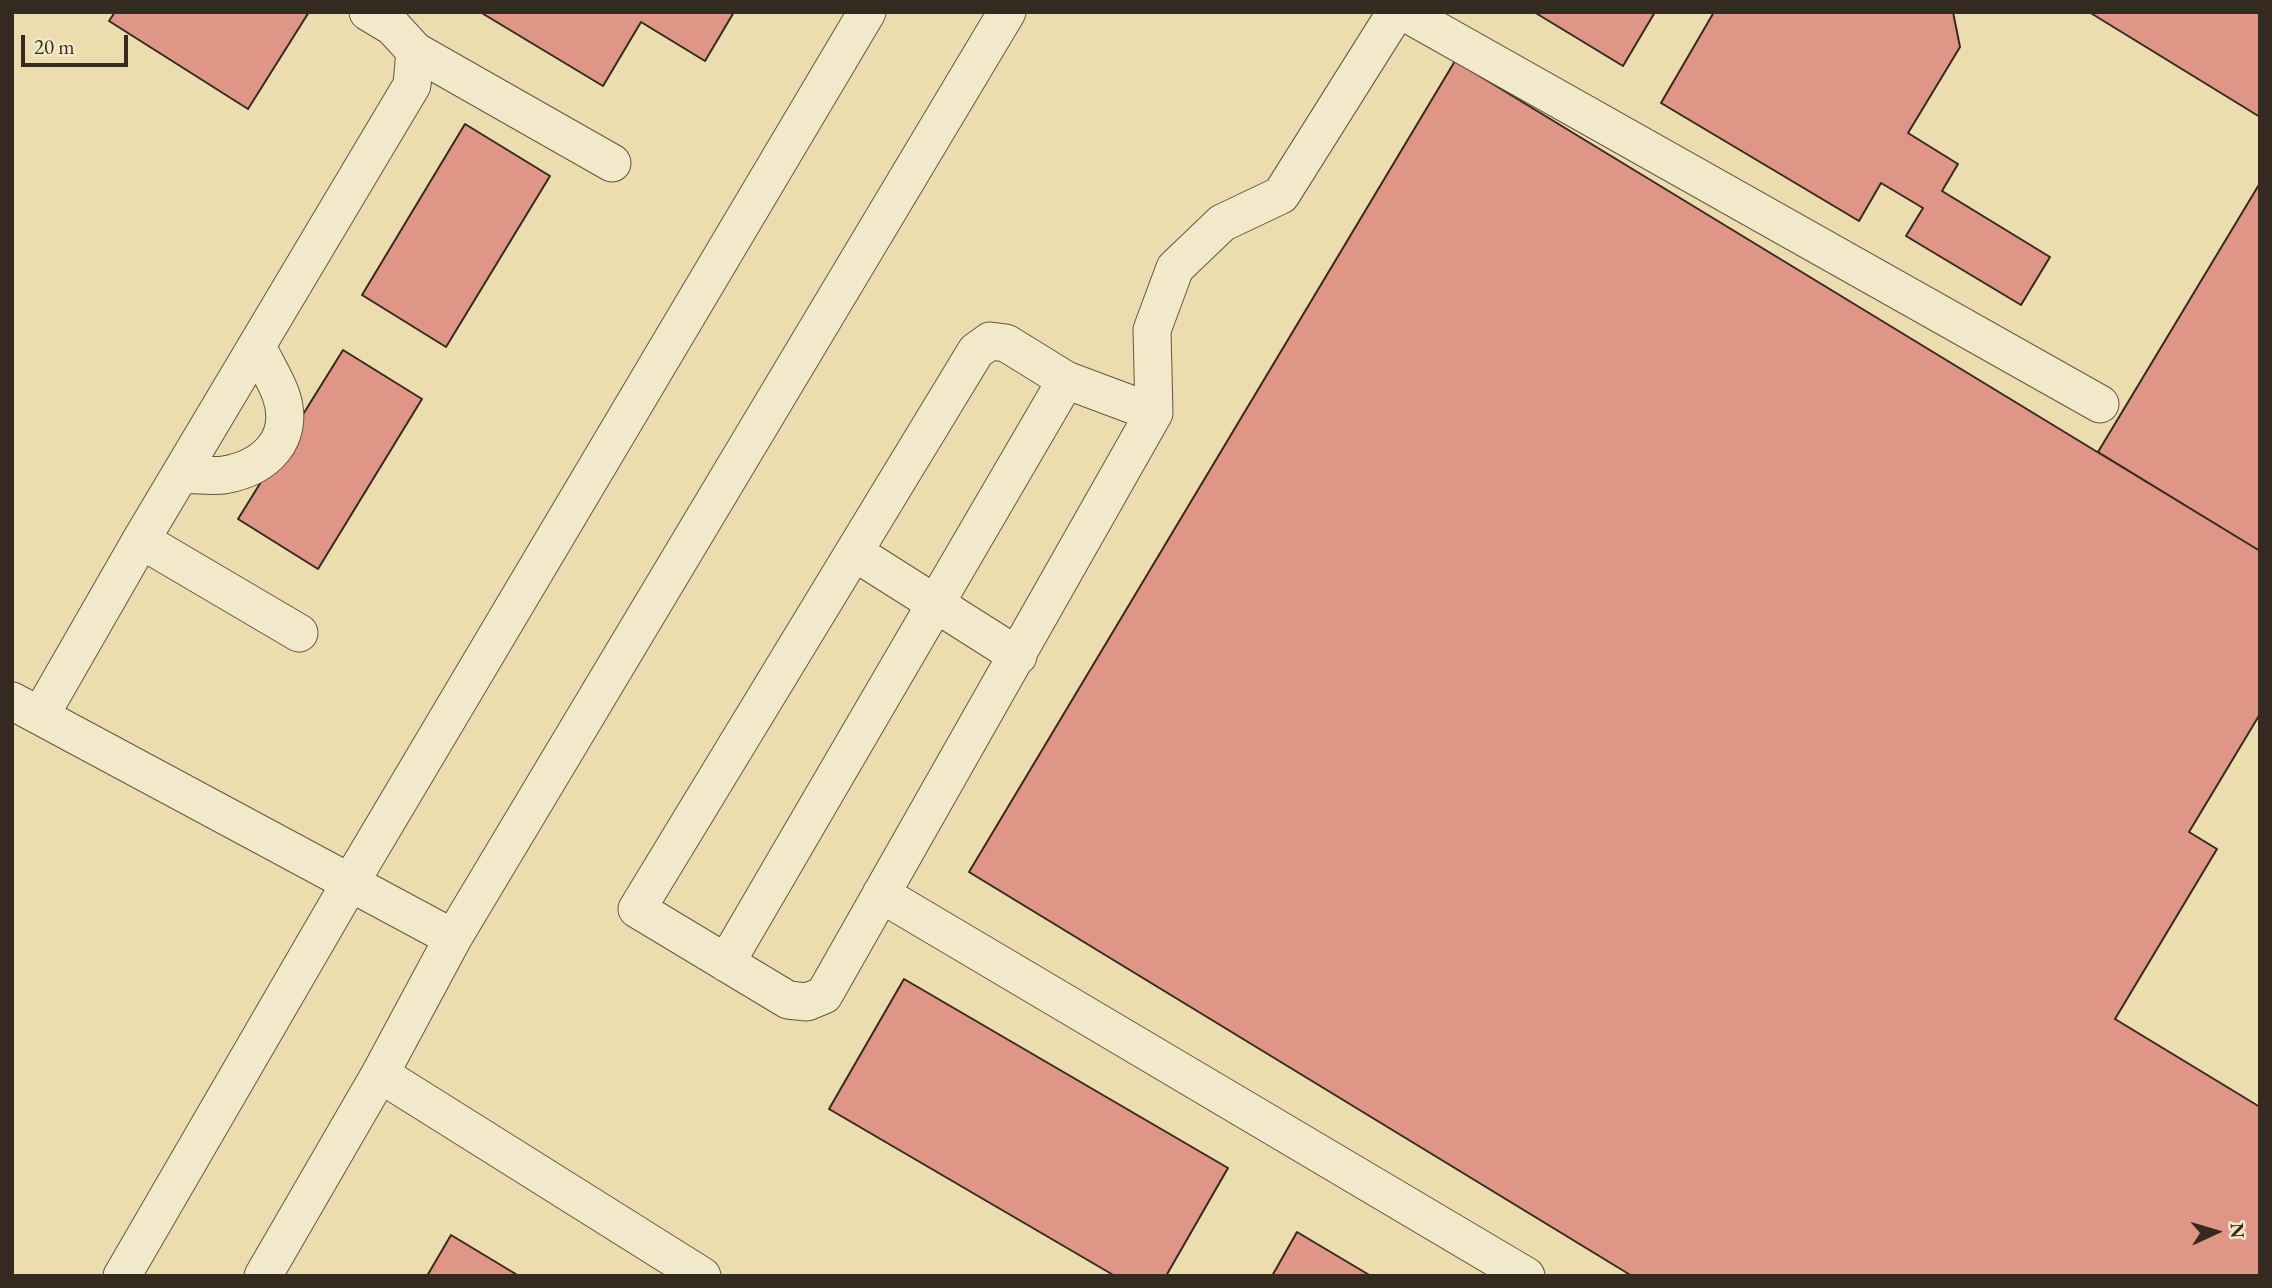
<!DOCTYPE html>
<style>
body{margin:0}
#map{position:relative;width:2272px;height:1288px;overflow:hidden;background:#ebddad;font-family:"EB Garamond",serif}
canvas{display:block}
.frame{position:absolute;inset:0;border:14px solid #352a20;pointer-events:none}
.north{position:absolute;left:2181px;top:1197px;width:70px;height:70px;-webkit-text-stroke:5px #f2e9ca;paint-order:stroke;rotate:86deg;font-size:19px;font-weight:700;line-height:28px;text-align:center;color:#352a20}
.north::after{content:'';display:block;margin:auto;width:24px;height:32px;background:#352a20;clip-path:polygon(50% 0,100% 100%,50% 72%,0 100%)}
.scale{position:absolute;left:21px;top:35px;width:107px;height:32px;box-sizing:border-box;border:4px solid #352a20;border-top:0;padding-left:9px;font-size:21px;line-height:24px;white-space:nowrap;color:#352a20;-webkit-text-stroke:5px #f2e9ca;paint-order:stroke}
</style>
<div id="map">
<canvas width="2272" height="1288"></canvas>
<div class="frame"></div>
<div class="north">N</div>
<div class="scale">20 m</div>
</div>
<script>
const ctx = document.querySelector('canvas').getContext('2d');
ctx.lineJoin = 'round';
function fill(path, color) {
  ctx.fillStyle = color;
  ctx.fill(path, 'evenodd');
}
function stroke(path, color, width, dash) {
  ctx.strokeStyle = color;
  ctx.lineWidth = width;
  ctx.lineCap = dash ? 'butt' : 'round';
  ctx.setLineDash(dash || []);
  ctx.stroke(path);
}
const building = new Path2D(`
 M115,12H309L248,109L109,21Z
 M480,12H734L705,61L641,22L603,86Z
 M1534,12H1655L1623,66Z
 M1714,12H1953L1960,47L1908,133L1958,164L1942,191L2050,257L2021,305L1906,236L1923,208L1881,183L1859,221L1661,103Z
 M2089,12H2260V117Z
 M1455,61L2260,551V714L2189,832L2217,849L2115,1019L2260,1107V1276H1632L969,872Z
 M465,124L550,176L446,347L362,295Z
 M2260,183V551L2098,452Z
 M343,350L422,399L318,569L238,519Z
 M904,979L1228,1168L1166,1276H1115L829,1109Z
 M1297,1232L1371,1276H1272Z
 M451,1235L519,1276H427Z`);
fill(building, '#df9686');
stroke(building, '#352a20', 2);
const minor = new Path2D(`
 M1404,12L2100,404
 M415,51L612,163
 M1154,413L1066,380L1006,343L990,341L976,351L637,909L788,1000L807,1002L824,995L1154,413L1152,330L1175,268L1222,223L1281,195L1396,12
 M181,474C194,474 211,477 224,475C265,468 296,439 281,395C275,378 264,362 257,346
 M141,540L299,633
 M854,552L1018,656
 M12,701L453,938
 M40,716L141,540L412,85L415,51L393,27L368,12
 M881,894L1526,1276
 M726,963L1066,380
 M380,1074L702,1276
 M122,1276L350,883L867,12
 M263,1276L380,1074L453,938L1007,12`);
stroke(minor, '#625743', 39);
stroke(minor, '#f2e9ca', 37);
</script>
